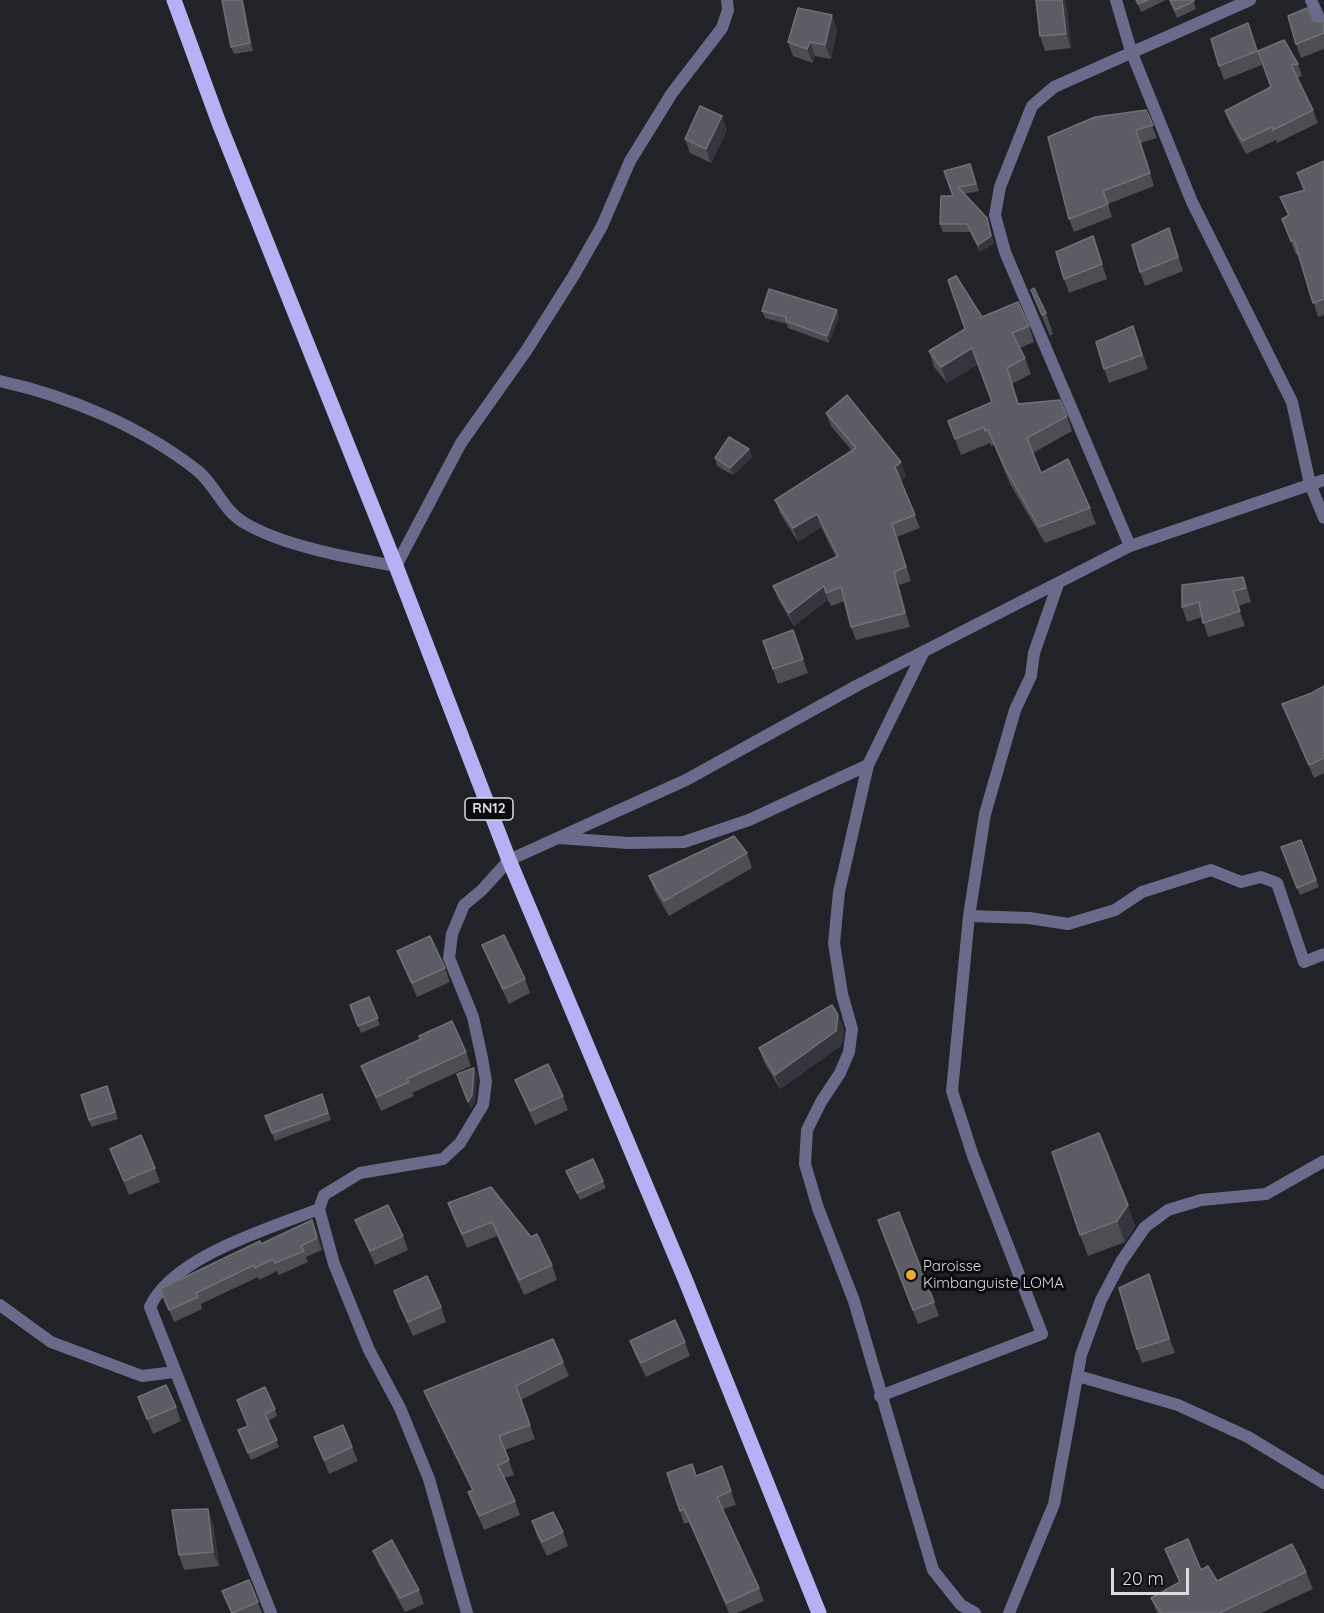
<!DOCTYPE html>
<style>
body{margin:0}
#map{position:relative;width:1324px;height:1613px;overflow:hidden;background:#222229;font-family:Quicksand,sans-serif}
canvas{display:block}
.scale{position:absolute;left:1111px;top:1568px;width:78px;height:27px;box-sizing:border-box;border:3px solid #dbdbe0;border-top:0;padding-left:8px;font-size:18px;line-height:21px;white-space:nowrap;color:#dbdbe0;-webkit-text-stroke:4px #0c0c0f;paint-order:stroke}
</style>
<div id="map">
<canvas width="1324" height="1613"></canvas>
<div class="scale">20 m</div>
</div>
<script>
const ctx = document.querySelector('canvas').getContext('2d');
ctx.lineJoin = 'round';
function stroke(path, color, width, dash) {
  ctx.strokeStyle = color;
  ctx.lineWidth = width;
  ctx.lineCap = dash ? 'butt' : 'round';
  ctx.setLineDash(dash || []);
  ctx.stroke(path);
}
function fill(path, color) {
  ctx.fillStyle = color;
  ctx.fill(path, 'evenodd');
}
function write(font, color, halo, rows, align = 'center') {
  ctx.font = font + ' Quicksand,sans-serif';
  ctx.lineWidth = 6;
  ctx.setLineDash([]);
  ctx.textBaseline = 'middle';
  ctx.strokeStyle = halo;
  ctx.fillStyle = color;
  for (const [text, x, y, turn = 0] of rows) {
    ctx.save();
    ctx.translate(x, y);
    ctx.rotate((+turn || 0) * Math.PI / 180);
    ctx.textAlign = isNaN(turn) ? turn : align;
    if (halo) ctx.strokeText(text, 0, 0);
    ctx.fillText(text, 0, 0);
    ctx.restore();
  }
}
stroke(new Path2D(`
 M1116,0L1131,51L1192,202L1292,402L1310,484L1324,518
 M1311,0L1324,29
 M0,381C69,396 142,427 198,471C215,485 224,511 243,522C282,546 350,558 396,566L461,443L526,351L574,275L602,226L630,161L672,93L722,28L728,10L727,0
 M1130,546L1005,252L995,215L1000,187L1032,106L1054,87L1250,0
 M923,653L868,765L839,892L834,943L842,994L852,1029L849,1052L840,1073L821,1102L807,1130L805,1164L818,1208L854,1301L933,1570L961,1605L975,1613
 M559,838L628,843L684,842L749,820L868,765
 M969,916L985,814L1015,710L1031,676L1034,653L1058,584
 M0,1305L51,1342L142,1376L174,1372
 M1078,1376L1178,1405L1248,1437L1324,1483
 M880,1396L1042,1334L973,1156L952,1091L969,916L1029,918L1068,924L1115,910L1142,892L1211,870L1241,882L1261,877L1277,883L1304,962L1324,954
 M271,1613L150,1307C172,1257 270,1228 319,1209
 M467,1613L429,1479L400,1408L369,1350L334,1264L319,1209L324,1195L360,1173L443,1159L460,1143L483,1105L486,1081L482,1058L473,1017L449,958L452,934L464,905L482,890L509,860L686,780L858,685L1130,546L1324,480
 M1009,1613L1054,1504L1081,1355L1101,1300L1121,1262L1145,1227L1168,1210L1201,1200L1266,1194L1324,1161`), '#6b6a8a', 12);
stroke(new Path2D(`
 M174,0L219,123L396,566L509,860L685,1279L819,1613`), '#b5b1f4', 15);
fill(new Path2D(`
 M243,0L253,51L234,54L231,47Z
 M1036,0H1064L1067,8L1071,48L1045,51L1040,36Z
 M1136,0H1166L1141,12Z
 M1169,0H1193L1196,9L1177,18Z
 M1324,20V49L1301,58L1296,44L1314,21L1322,22Z
 M837,29L831,59L815,56L813,63L793,56L788,42Z
 M1253,37L1262,65L1224,80L1219,66Z
 M1258,51L1298,64L1302,76L1297,78L1313,110L1318,123L1277,143L1276,140L1246,154L1230,124L1225,111L1271,87Z
 M1146,110L1157,138L1141,143L1154,186L1108,204L1112,217L1074,232L1069,219Z
 M722,116L727,130L711,163L690,153L685,139Z
 M1324,161V315L1318,317L1299,254L1296,255L1282,219L1288,216L1280,197L1303,190L1297,173Z
 M970,164L979,191L964,194L989,225L994,243L980,252L970,232H943L940,224L953,196Z
 M1093,236L1107,279L1069,293L1064,279Z
 M1174,243L1183,271L1145,286L1140,272Z
 M1031,290L1046,313L1053,334L1050,336Z
 M762,311L839,317L829,343L788,328L787,324L765,318Z
 M982,317L1029,326L1034,342L1020,348L1025,358L1031,374L1012,384L1019,404L1067,416L1072,431L1033,453L1041,473L1090,508L1096,524L1045,543L1010,484L994,445L991,446L990,443L961,455L948,421L992,402L978,364L947,383L934,367L929,351L965,329Z
 M1138,340L1148,369L1109,383L1104,369Z
 M826,413L906,476L901,480L920,528L897,537L911,581L899,585L910,627L856,640L851,627L845,601L831,606L828,600L794,626L778,599L773,586L836,557L821,527L798,542L780,513L775,500L852,451L831,426Z
 M749,449L752,457L733,475L717,466L715,458Z
 M1243,577L1248,591L1251,602L1238,606L1245,626L1208,637L1202,617L1187,622L1182,607Z
 M793,630L808,673L778,684L763,641Z
 M1324,686V773L1314,778L1282,704L1312,693Z
 M1301,840L1319,887L1300,895L1281,847Z
 M747,853L752,868L669,916L654,890L649,876Z
 M482,945L525,979L530,993L509,1004L488,960Z
 M397,951L445,968L450,982L417,997L403,966Z
 M369,997L380,1025L361,1033L350,1005Z
 M838,1015L844,1030L842,1045L780,1089L764,1062L759,1048Z
 M466,1052L471,1066L412,1093L414,1096L381,1111L367,1080L361,1066Z
 M515,1080L563,1096L568,1110L535,1125L521,1094Z
 M107,1086L118,1119L91,1127L81,1095Z
 M322,1094L331,1120L275,1141L265,1116Z
 M1099,1133L1135,1226L1125,1242L1088,1256L1080,1235Z
 M110,1149L155,1168L160,1182L129,1195Z
 M566,1171L603,1181L606,1188L580,1200Z
 M491,1187L552,1265L557,1280L524,1295L497,1236L467,1248L453,1217L448,1203Z
 M355,1220L403,1236L408,1250L375,1265L361,1234Z
 M317,1232L322,1250L306,1257L308,1262L279,1275L277,1271L259,1280L258,1277L201,1304L202,1309L174,1322L160,1289Z
 M883,1234L934,1302L939,1316L918,1324Z
 M1154,1289L1175,1353L1142,1363L1137,1349Z
 M394,1291L441,1307L446,1322L413,1336L399,1306Z
 M630,1341L685,1342L690,1356L646,1377L635,1355Z
 M563,1362L569,1376L521,1400L535,1439L505,1450L514,1475L504,1478L515,1501L520,1515L484,1530L468,1492L472,1490L430,1405L424,1391Z
 M138,1397L176,1407L181,1421L153,1434Z
 M237,1400L275,1409L277,1416L268,1421L279,1447L251,1460L238,1430L248,1426Z
 M314,1437L352,1447L358,1461L329,1474Z
 M722,1466L736,1505L723,1509L759,1588L764,1601L737,1613H729L689,1522L684,1524L680,1511L696,1476Z
 M532,1521L563,1532L568,1546L547,1556L537,1536Z
 M213,1523L219,1566L184,1570L179,1555Z
 M1165,1549L1201,1570L1217,1581L1306,1572L1313,1589L1261,1613H1157L1151,1598L1179,1582Z
 M373,1551L419,1590L424,1604L405,1612L379,1565Z
 M249,1580L262,1613H231L222,1591Z`), '#4d4d54');
fill(new Path2D(`
 M242,0H243L253,51L250,43Z
 M1062,0H1064L1067,8L1071,48L1066,34Z
 M832,15L837,29L831,59L825,45Z
 M810,42L815,56L813,63L807,49Z
 M722,116L727,130L711,163L706,149Z
 M987,218L994,243L980,252L978,245Z
 M837,310L839,317L829,343L827,336Z
 M972,348L978,364L947,383L941,367Z
 M749,449L752,457L733,475L730,468Z
 M901,462L906,476L900,480L895,467Z
 M817,514L821,527L798,542L793,528Z
 M894,572L899,585L910,627L905,613Z
 M1243,577L1248,591L1251,602L1246,588Z
 M824,586L828,600L794,626L789,613Z
 M838,1015L844,1030L842,1045L780,1089L775,1075Z
 M474,1068L477,1075L475,1102L471,1109L468,1102Z
 M1128,1205L1135,1226L1125,1242L1117,1221Z
 M312,1220L317,1232L322,1250L317,1238Z
 M1149,1274L1154,1289L1175,1353L1169,1339Z
 M208,1509L213,1523L219,1566L213,1552Z`), '#35353d');
const building = new Path2D(`
 M222,0H242L250,43L231,47Z
 M1036,0H1062L1066,34L1040,36Z
 M1136,0H1148L1138,4Z
 M1170,0H1193L1194,1L1175,10Z
 M798,8L832,15L825,45L810,42L807,49L788,42Z
 M1307,8L1314,21L1322,22L1324,20V33L1296,44L1288,16Z
 M1248,23L1257,51L1219,66L1211,39Z
 M1284,40L1298,64L1291,65L1313,110L1273,130L1272,127L1242,141L1225,111L1271,87L1258,51Z
 M700,106L722,116L706,149L685,139Z
 M1146,110L1153,125L1136,130L1150,173L1103,191L1108,204L1069,219L1048,137L1095,117Z
 M1324,161V299L1313,303L1294,240L1291,241L1282,219L1289,215L1280,197L1305,190L1297,173Z
 M970,164L976,184L958,187L987,218L991,236L978,245L967,224H940L941,196H953L944,171Z
 M1169,228L1178,257L1140,272L1132,245Z
 M1093,236L1102,264L1064,279L1056,252Z
 M956,276L982,317L1018,302L1029,326L1012,333L1025,358L1007,368L1018,404L1060,400L1067,416L1027,438L1041,473L1068,459L1090,508L1039,527L1005,468L988,430L985,431L984,427L955,439L948,421L992,402L972,348L941,367L929,351L965,329L948,280Z
 M1034,288L1046,313L1042,315L1031,290Z
 M769,289L837,310L827,336L786,321V317L762,311Z
 M1133,326L1142,355L1104,369L1096,342Z
 M847,395L901,462L895,467L915,515L892,524L906,567L894,572L905,613L851,627L841,587L826,593L824,586L789,613L773,586L838,556L817,514L793,528L775,500L856,448L826,413Z
 M729,437L749,449L730,468L715,458Z
 M1243,577L1246,588L1233,591L1240,611L1203,623L1199,602L1182,607V585Z
 M793,630L803,659L773,669L763,641Z
 M1324,686V758L1309,765L1282,704L1312,693Z
 M734,836L747,853L664,901L649,876Z
 M1301,840L1316,880L1297,888L1281,847Z
 M504,935L525,979L503,989L482,945Z
 M430,936L445,968L412,983L397,951Z
 M369,997L378,1018L358,1026L350,1005Z
 M832,1005L838,1015L836,1031L775,1075L759,1048Z
 M452,1021L466,1052L407,1079L409,1082L376,1097L361,1066L421,1039L419,1036Z
 M548,1064L563,1096L530,1111L515,1080Z
 M474,1068L472,1095L468,1102L457,1074Z
 M107,1086L115,1112L89,1120L81,1095Z
 M322,1094L328,1113L272,1133L265,1116Z
 M1099,1133L1128,1205L1117,1221L1080,1235L1052,1152Z
 M141,1135L155,1168L124,1181L110,1149Z
 M593,1159L603,1181L577,1193L566,1171Z
 M491,1187L531,1237L537,1234L552,1265L519,1280L492,1222L462,1234L448,1203Z
 M388,1205L403,1236L370,1251L355,1220Z
 M899,1212L934,1302L913,1310L878,1220Z
 M312,1220L317,1238L301,1246L304,1251L275,1263L273,1259L255,1268L254,1265L196,1293L198,1297L169,1310L160,1289L260,1241L261,1244Z
 M1149,1274L1169,1339L1137,1349L1119,1288Z
 M427,1276L441,1307L408,1322L394,1291Z
 M675,1320L685,1342L641,1363L630,1341Z
 M553,1339L563,1362L516,1386L530,1425L499,1436L509,1460L498,1465L515,1501L479,1516L468,1492L473,1490L424,1391Z
 M166,1385L176,1407L147,1419L138,1397Z
 M265,1387L275,1409L265,1414L277,1440L248,1453L238,1430L248,1426L237,1400Z
 M343,1425L352,1447L324,1460L314,1437Z
 M692,1464L696,1476L722,1466L731,1491L717,1497L759,1588L726,1603L684,1509L680,1511L667,1473Z
 M208,1509L213,1552L179,1555L172,1510Z
 M553,1512L563,1532L542,1542L532,1521Z
 M1188,1539L1201,1570L1208,1566L1217,1581L1292,1544L1306,1572L1219,1613H1161L1151,1598L1180,1582L1165,1549Z
 M392,1540L419,1590L400,1598L373,1551Z
 M249,1580L258,1602L232,1613L222,1591Z`);
fill(building, '#5c5c64');
stroke(building, '#707077', 1.5);
for (const [x, y, r, color] of [
 [911,1275,6,"#eba939"]
]) {
  const dot = new Path2D();
  dot.arc(x, y, r, 0, 2 * Math.PI);
  ctx.fillStyle = color;
  ctx.fill(dot);
  stroke(dot, '#0c0c0f', 2);
}
for (const [x, y, w] of [
 [489,809,48]
]) {
  const box = new Path2D();
  box.roundRect(x - w / 2, y - 11, w, 22, 4.5);
  ctx.fillStyle = '#0c0c0f';
  ctx.fill(box);
  stroke(box, '#dbdbe0', 1.5);
}
write('bold 14px', '#dbdbe0', null, [
 ["RN12",489,809]
]);
write('15px', '#dbdbe0', '#0c0c0f', [
 ["Paroisse",923,1266],
 ["Kimbanguiste LOMA",923,1283]
], 'left');
</script>
